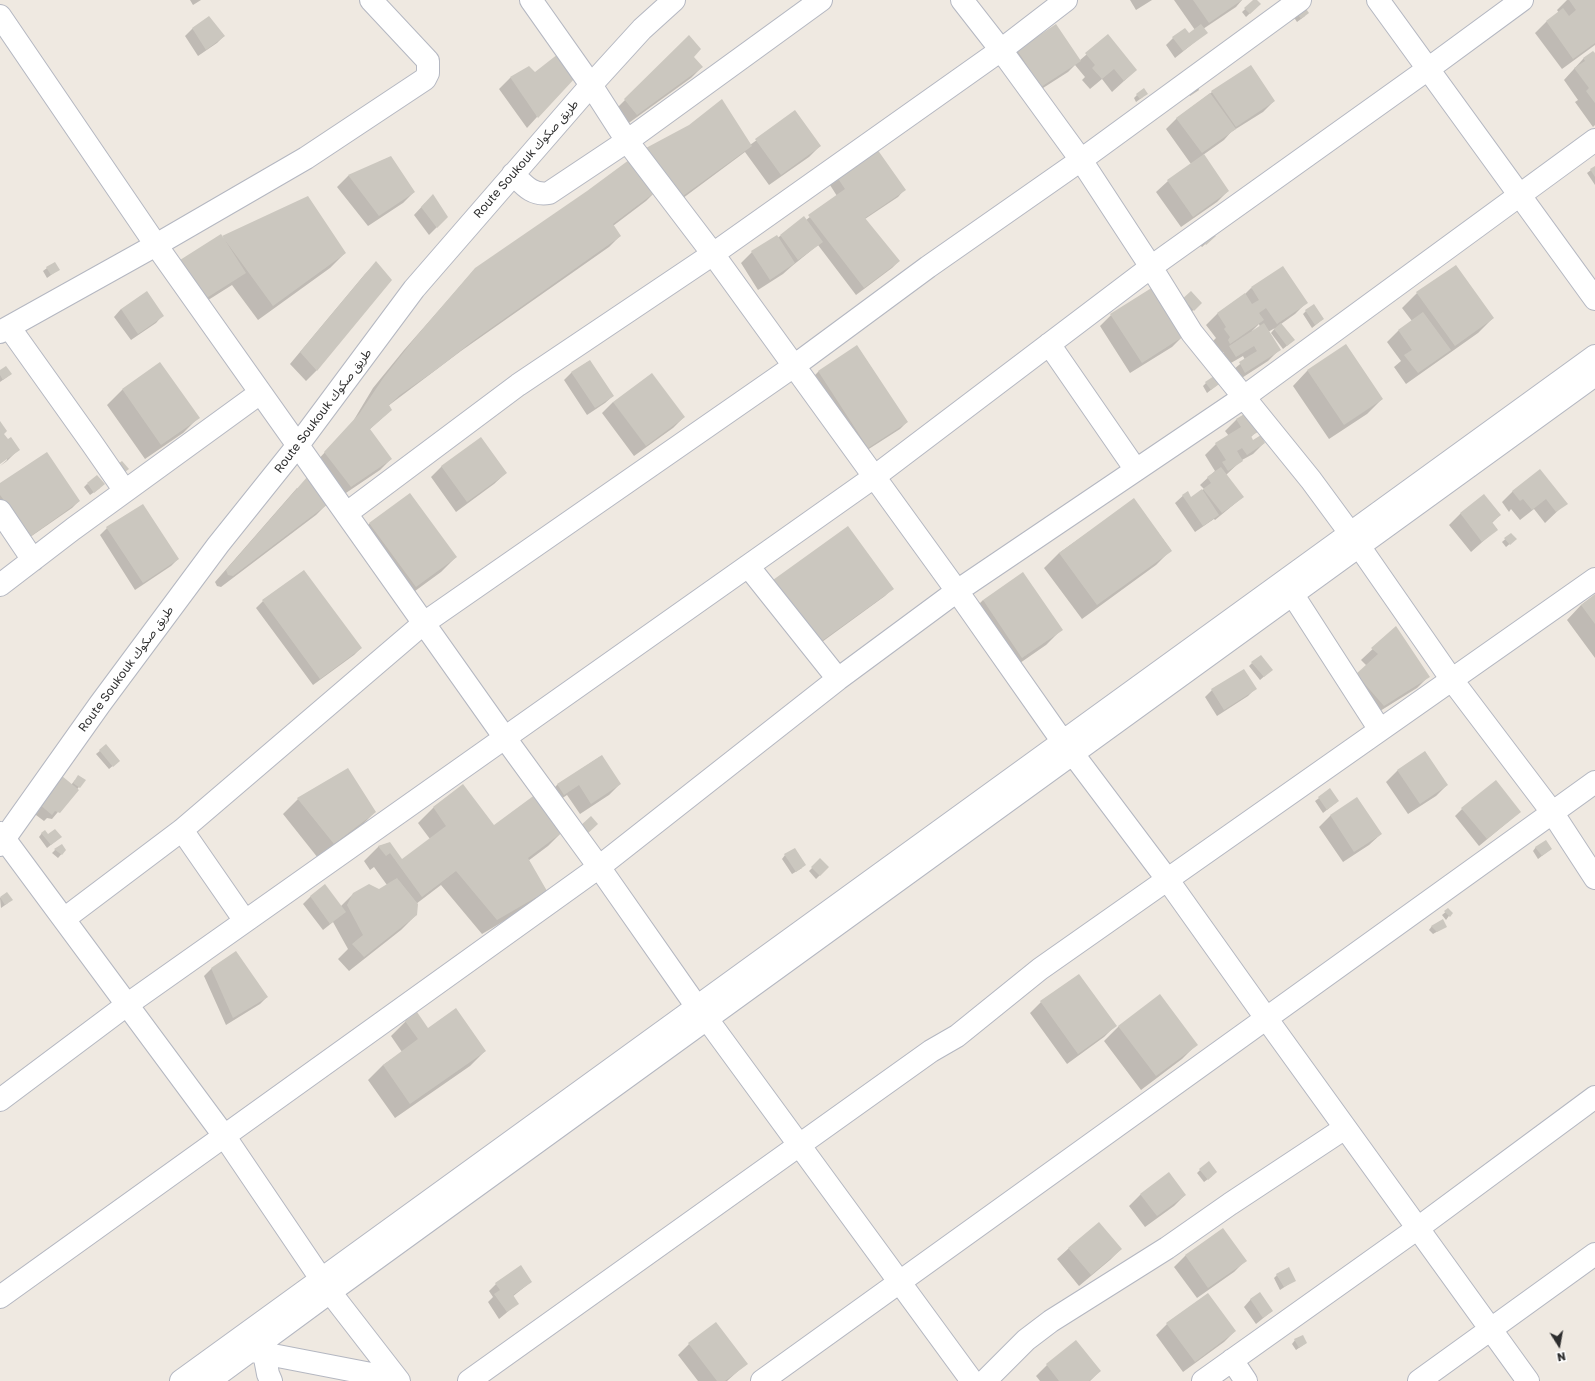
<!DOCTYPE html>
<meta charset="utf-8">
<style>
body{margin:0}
#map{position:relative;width:1595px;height:1381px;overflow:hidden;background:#efe9e1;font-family:"Golos Text",sans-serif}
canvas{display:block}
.north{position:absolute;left:1539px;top:1325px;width:40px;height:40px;-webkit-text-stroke:3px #fff;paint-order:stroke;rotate:169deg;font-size:11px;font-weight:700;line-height:16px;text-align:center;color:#2e2e2e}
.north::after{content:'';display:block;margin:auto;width:14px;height:18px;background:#2e2e2e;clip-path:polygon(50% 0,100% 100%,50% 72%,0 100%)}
</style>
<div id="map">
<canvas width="1595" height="1381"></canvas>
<div class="north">N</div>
</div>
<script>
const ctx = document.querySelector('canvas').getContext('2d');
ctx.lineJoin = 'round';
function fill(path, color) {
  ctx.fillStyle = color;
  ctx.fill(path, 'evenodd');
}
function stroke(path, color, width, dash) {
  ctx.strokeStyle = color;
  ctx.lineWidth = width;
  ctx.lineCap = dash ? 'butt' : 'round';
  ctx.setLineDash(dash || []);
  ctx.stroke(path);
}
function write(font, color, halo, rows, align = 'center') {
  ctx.font = font + ' "Golos Text","Noto Sans Arabic",sans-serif';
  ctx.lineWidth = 3;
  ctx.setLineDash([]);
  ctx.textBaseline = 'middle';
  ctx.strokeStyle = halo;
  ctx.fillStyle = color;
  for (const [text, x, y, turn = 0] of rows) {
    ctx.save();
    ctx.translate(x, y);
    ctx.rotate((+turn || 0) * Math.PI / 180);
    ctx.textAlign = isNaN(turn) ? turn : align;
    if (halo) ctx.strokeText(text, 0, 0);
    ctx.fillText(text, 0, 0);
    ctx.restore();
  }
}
fill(new Path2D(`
 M190,0H201L193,5Z
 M1130,0H1152L1136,10Z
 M1174,0H1242L1236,7L1203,29L1206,33L1175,58L1166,45L1173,38L1189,35L1195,30Z
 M1255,0L1260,4L1246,17L1242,12Z
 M1567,0H1595V45L1562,69L1535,33L1546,22L1559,13L1557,10Z
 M1296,13L1305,16L1297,22L1293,16Z
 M209,18L224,36L217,43L198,56L185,36L192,29Z
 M689,36L693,57L702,67L691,78L626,125L614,111Z
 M1108,36L1136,70L1112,92L1102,79L1090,89L1082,80L1085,77L1075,65L1068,72L1029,97L1006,62L1017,51L1079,61Z
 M1593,52L1595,55V125L1593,127L1575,102L1578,100L1564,80L1583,59Z
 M529,67L537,117L527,128L499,89L510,78Z
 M1195,82L1199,90L1190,96L1186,89Z
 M1212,92L1274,101L1263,112L1231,132L1224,140L1203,155L1228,191L1217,202L1181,227L1156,192L1168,181L1191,164L1166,129L1177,118Z
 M1137,95L1143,97L1136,102L1134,98Z
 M795,112L820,146L809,157L769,185L745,152L671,207L658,189L646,201L613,226L620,236L609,247L461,351L388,406L391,410L369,430L391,459L380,470L340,497L314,464L352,423L373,388L404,350L475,269L588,192L633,158L750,145Z
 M390,157L414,192L403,203L368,226L337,187L348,176Z
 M1595,167V185L1587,173Z
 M837,178L905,189L898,197L865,219L899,261L892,268L856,295L818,245L792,266L783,274L758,290L741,263L752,252L777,238L806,220L837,196L830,185Z
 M425,203L447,217L429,235L414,215Z
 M1214,236L1202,247L1198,243Z
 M222,238L345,253L330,268L258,320L232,285L194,309Z
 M376,263L317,370L306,381L290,364L365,274Z
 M47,268L58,270L47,278L43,271Z
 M1251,288L1306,303L1295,314L1281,324L1294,340L1283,349L1271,333L1275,328L1268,332L1279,350L1268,361L1234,383L1228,374L1245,360L1243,356L1224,367L1218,358L1224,352L1219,354L1217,352L1219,349L1213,341L1216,338L1206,325L1217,314L1243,296ZM1259,324L1260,327L1252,332V331Z
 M1417,293L1493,318L1478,333L1406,384L1394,367L1401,361L1387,342L1398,331L1412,321L1402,308Z
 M1201,303L1190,313L1177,306Z
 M121,309L163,315L156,323L131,340L114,317Z
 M1306,311L1323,319L1312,328L1303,314Z
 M1111,315L1183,336L1172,347L1130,373L1100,326Z
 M1346,345L1382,399L1367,414L1329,439L1293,386L1307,371Z
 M857,346L907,422L900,429L861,454L811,379L818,372Z
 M589,361L613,396L605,403L587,415L564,380L571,373Z
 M160,364L198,418L183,433L145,459L107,405L122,390Z
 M0,371L11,374L0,382Z
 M1221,382L1207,393L1203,386L1206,383Z
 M613,402L684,417L673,428L634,456L602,413Z
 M1245,414L1256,432L1250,438L1253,442L1264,443L1253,454L1242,460L1226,475L1243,497L1215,520L1214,519L1195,532L1175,503L1187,492L1191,498L1204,489L1200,485L1215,471L1205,455L1216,444L1229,436L1225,431L1236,420Z
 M0,423L3,434L8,441L18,450L7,461L0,466L7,460V457L0,462Z
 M442,466L506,473L494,484L456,512L431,477Z
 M0,484L79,501L72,508L23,542L0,512Z
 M87,484L100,488L90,495L84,487Z
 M297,488L327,504L316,515L221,587L217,586L215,582Z
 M1513,491L1566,503L1545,523L1534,509L1520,520L1511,509L1509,512L1502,502Z
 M410,494L456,557L441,572L400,602L354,539L369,524Z
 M1484,495L1500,515L1492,523L1497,529L1471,552L1449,525L1460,514Z
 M1134,500L1171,550L1156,565L1082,619L1044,568L1059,553Z
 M107,528L178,559L171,566L135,590L100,535Z
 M1511,534L1512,542L1506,547L1502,542Z
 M766,588H893L885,596L811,650Z
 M1595,595V658L1567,620L1581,605Z
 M983,600L1061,630L1046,645L1007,672L968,615Z
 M263,601L361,648L354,655L313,685L256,608Z
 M1395,628L1428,677L1417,688L1372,716L1346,686L1367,666L1361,660Z
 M1252,663L1268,673L1260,680L1249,666Z
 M1256,688L1248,696L1217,716L1205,697L1212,690Z
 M106,746L115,764L109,769L96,754Z
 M1425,752L1447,785L1436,796L1408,814L1386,782L1397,771Z
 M601,756L620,784L609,795L580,814L567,795L552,805L546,796L557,785Z
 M347,770L375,812L360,827L318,858L283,814L298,799Z
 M75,780L84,781L52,819L47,818L44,821L32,812L71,785Z
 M463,786L494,827L563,831L548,846L528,861L546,890L531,905L482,934L441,885L416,904V915L401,930L349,971L338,959L348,949L333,922L323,930L303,904L311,896L340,907L354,893L379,890L387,885L374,867L370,870L364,861L379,846L389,843L402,860L430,839L418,823L433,808Z
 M1330,790L1338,801L1323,813L1315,801Z
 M1357,798L1381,834L1369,845L1343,862L1319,827L1330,816Z
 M1462,809L1520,812L1479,846L1455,816Z
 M42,833L48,836L57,840L47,848L39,837Z
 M1536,847L1551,849L1538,859L1533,851Z
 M55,850H65L58,858L52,853Z
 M785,855L802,868L792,874L782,859Z
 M820,860L828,867L816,879L809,871Z
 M7,893L8,903L1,908L0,898Z
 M1448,910L1451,913L1446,920L1442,915Z
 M1432,926L1445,927L1433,934L1429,930Z
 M236,953L267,997L260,1004L226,1025L204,976L211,969Z
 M1041,1002L1115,1026L1104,1037L1067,1064L1030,1013Z
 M406,1021L485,1051L470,1066L395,1118L368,1080L383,1065L402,1052L391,1036Z
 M1119,1026L1197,1044L1182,1059L1141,1090L1104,1041Z
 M1200,1170L1212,1176L1204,1182L1197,1173Z
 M1169,1173L1185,1195L1174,1206L1145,1227L1129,1206L1140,1195Z
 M1223,1229L1245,1261L1234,1272L1197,1298L1174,1267L1185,1256Z
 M1069,1248L1121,1249L1110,1260L1079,1286L1057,1259Z
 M1277,1275L1295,1280L1280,1290L1274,1278Z
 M531,1282L512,1297L517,1304L499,1319L488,1302L493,1297L489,1291L496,1284Z
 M1251,1299L1272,1311L1256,1324L1244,1307Z
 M1167,1324L1235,1331L1224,1342L1183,1372L1156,1335Z
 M1295,1340L1306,1343L1296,1350L1292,1344Z
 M689,1344L746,1364L727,1381H698L678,1355Z
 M1047,1365L1100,1371L1090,1381H1040L1036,1376Z`), '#0003');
fill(new Path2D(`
 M1193,0H1242L1209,23Z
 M1253,0H1257L1261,4L1250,14L1244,8Z
 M1569,0H1595V43L1573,59L1546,21L1563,8L1569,16L1576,10Z
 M1304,6L1309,13L1301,19L1296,12Z
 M209,16L225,36L206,50L192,28Z
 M1056,24L1081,61L1041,87L1017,50Z
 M1201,24L1208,33L1183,51L1172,37L1185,28L1189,33Z
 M1108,34L1137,70L1124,81L1114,69L1102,79L1092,68L1095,65L1085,53Z
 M689,35L701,49L694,57L703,67L637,115L624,99Z
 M1593,51L1595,53V103L1586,91L1589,88L1574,68L1585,61L1583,58Z
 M558,54L576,77L538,118L510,77L529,66L535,72Z
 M1251,65L1275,101L1236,127L1211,91Z
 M1144,88L1148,94L1140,99L1136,94Z
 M1210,93L1236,129L1202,153L1176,118Z
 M722,99L752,146L683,196L646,148L689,125Z
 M795,110L821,146L781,175L755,139Z
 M877,149L906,190L865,218L900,261L864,288L808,215L845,189L837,177Z
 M1204,154L1229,191L1193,217L1167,180Z
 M391,156L415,192L379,216L348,175Z
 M633,157L658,190L613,224L621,236L473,341L437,369L400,395L389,405L392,410L370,429L392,459L351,487L324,452L359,414L384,377L415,338L475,268L587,191Z
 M1595,166V177L1590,169Z
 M433,194L448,217L437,228L421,207Z
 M308,196L346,253L273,306L222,236Z
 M804,216L823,242L798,260L780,235Z
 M1210,231L1216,236L1206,245L1201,239Z
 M221,234L246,273L205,299L180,260Z
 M777,235L795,263L770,280L751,251Z
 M376,261L392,280L317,371L300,352Z
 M55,262L60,270L51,275L46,267Z
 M1456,265L1494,318L1455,346L1416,292Z
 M1283,266L1308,303L1277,324L1266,308L1259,313L1264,320L1230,344L1228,340L1230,337L1224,329L1226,327L1217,313L1245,293L1252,304L1259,300L1251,287Z
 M1153,287L1184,336L1142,363L1110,314Z
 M147,291L164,316L138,334L121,309Z
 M1191,291L1202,303L1194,311L1189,305L1184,308L1179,302Z
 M1314,304L1324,319L1315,325L1305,310Z
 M1423,312L1451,350L1418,373L1404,355L1412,350L1398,330Z
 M1264,323L1281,350L1245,373L1239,362L1257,351L1254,346L1236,357L1229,346Z
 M1281,323L1295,340L1287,346L1274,329Z
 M1346,344L1383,399L1344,425L1307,370Z
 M857,345L908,422L868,448L818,371Z
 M590,360L614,396L595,408L571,372Z
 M160,362L200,418L161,445L122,389Z
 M6,366L12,374L3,380L0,375V370Z
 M652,373L685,417L646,446L613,402Z
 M1217,374L1222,382L1211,390L1205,382Z
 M1246,413L1258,432L1251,436L1253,440L1261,435L1265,443L1247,455L1242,448L1237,451L1243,461L1228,471L1222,462L1226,460L1215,443L1241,427L1236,419Z
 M0,421L7,431L4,434L8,439L11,437L20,450L0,464Z
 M481,437L507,473L467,502L441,466Z
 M47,452L80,501L31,536L0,495V483Z
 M122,461L129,469L122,474L115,466Z
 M1221,467L1244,497L1222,513L1203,489L1211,483L1207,477Z
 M1540,469L1568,504L1556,512L1546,499L1532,510L1523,499L1520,501L1512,491Z
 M97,475L105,484L94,493L87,483Z
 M308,476L328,504L233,576L228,575L226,570Z
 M1202,489L1219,515L1203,526L1182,495L1188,491L1191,497Z
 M410,493L457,557L416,587L369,523Z
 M1484,494L1501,515L1492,522L1498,530L1482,542L1460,513Z
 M1134,498L1172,551L1097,605L1059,553Z
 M143,504L179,559L143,583L106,527Z
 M848,526L894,589L819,643L773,580Z
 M1511,533L1517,539L1510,545L1504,538Z
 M304,570L362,648L320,679L262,600Z
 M1023,572L1063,630L1022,658L983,600Z
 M1595,594V624L1581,605Z
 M1396,626L1430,677L1384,706L1356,674L1378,654L1371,648Z
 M1261,655L1273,670L1264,677L1251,662Z
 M1244,669L1257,689L1224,710L1211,689Z
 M106,744L120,761L113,767L99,750Z
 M1425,751L1448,785L1420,804L1397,770Z
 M602,755L621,784L591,804L579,785L564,795L557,784Z
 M348,768L376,812L334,844L297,798Z
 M78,775L86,780L80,788L73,783Z
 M62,776L79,790L60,813L55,811L52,815L39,804Z
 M1496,780L1521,812L1487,839L1461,808Z
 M463,784L494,825L536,794L564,831L528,858L547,891L497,920L456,871L422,897L390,853L386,856L378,846L390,842L402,859L446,826L433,807Z
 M1330,788L1339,801L1327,810L1318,797Z
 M1357,797L1382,834L1354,852L1330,815Z
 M591,816L598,824L586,835L579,827Z
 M55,829L62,837L51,845L41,833L45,830L48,834Z
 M1546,840L1552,849L1542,856L1535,847Z
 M62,844L66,850L62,855L54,849Z
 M795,848L806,865L796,872L784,854Z
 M820,858L829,867L820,876L811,867Z
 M397,878L418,904L417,915L364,957L352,944L363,935L347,905L353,893L369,884L379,889Z
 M325,884L346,912L330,924L310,896Z
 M7,892L13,900L5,905L0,897Z
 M1448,908L1453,913L1450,917L1444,911Z
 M1443,919L1447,927L1437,932L1431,926Z
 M236,951L268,997L233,1018L211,968Z
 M1079,974L1117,1026L1078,1054L1040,1001Z
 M1160,994L1198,1045L1156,1076L1118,1026Z
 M456,1008L486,1051L410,1104L383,1065L418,1039L405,1021L417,1012L428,1028Z
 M1209,1161L1217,1172L1208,1180L1199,1169Z
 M1169,1172L1186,1195L1157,1216L1140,1194Z
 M1099,1222L1122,1249L1091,1275L1068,1248Z
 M1223,1228L1247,1261L1208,1288L1185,1255Z
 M521,1265L532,1282L513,1295L519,1304L507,1312L494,1294L500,1290L495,1283Z
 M1289,1267L1296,1281L1284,1287L1276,1274Z
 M1260,1292L1273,1311L1263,1318L1250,1299Z
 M1208,1293L1236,1331L1195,1362L1166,1323Z
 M716,1322L748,1364L725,1381H717L688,1343Z
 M1303,1335L1307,1343L1299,1348L1294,1339Z
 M1076,1340L1101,1371L1089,1381H1059L1046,1364Z`), '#cbc7bf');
const minor = new Path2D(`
 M531,0L591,85L627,141L713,254L957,591L1063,742
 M962,0L1001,50L1081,160L1151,267L1192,333L1311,480L1350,533
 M1378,0L1595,299
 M0,16L156,245L505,738L599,867L697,1007
 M513,174C524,185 532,196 549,193L627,141L821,0
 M9,327L91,442L125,491
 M0,332L156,245L306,158L425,79L428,73V61L371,0
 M1049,344L1136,470
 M0,511L33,560
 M347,513L518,385L713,254L1001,50L1066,0
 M1359,546L1452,680L1552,812L1595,878
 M748,566L838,679
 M0,585L73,529L260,393
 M1293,595L1380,730
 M1073,754L1167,879L1266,1018L1528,1381
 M182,830L245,921
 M0,833L225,1137L330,1292L399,1381
 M0,845L100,704L218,545L298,445L414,289L591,85L642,29L674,0
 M64,919L182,830L424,623L794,366L928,267L1081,160L1300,0
 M707,1019L972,1381
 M0,1100L128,1004L874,477L1151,267L1428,69L1522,0
 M0,1297L599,867L838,679L957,591L1244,397L1595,140
 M252,1351L397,1379
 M264,1353L268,1374L271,1381
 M1232,1360L1246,1381
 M181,1381L1595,356
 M209,1381L330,1292L1595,375
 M469,1381L931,1051L957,1036L1040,969L1595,579
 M762,1381L1595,782
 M985,1381L1026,1340L1051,1321L1167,1248L1230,1204L1345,1128
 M1203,1381L1418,1228L1595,1097
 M1419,1381L1595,1254`);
stroke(minor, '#b4b7c1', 24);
stroke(minor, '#fff', 22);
write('12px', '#2e2e2e', '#fff', [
 ["Route Soukouk طريق صكوك",526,159,-49],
 ["Route Soukouk طريق صكوك",323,411,-53],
 ["Route Soukouk طريق صكوك",126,669,-54]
]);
</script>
